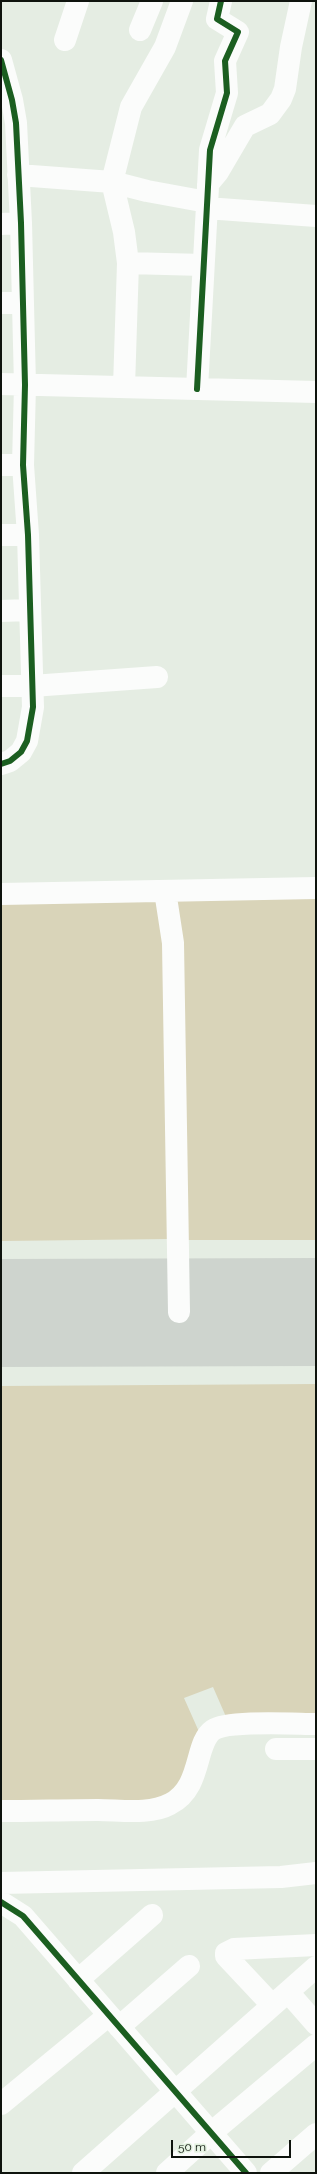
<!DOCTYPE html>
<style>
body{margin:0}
#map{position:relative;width:317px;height:2174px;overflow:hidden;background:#e5ede3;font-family:Raleway,sans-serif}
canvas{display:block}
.frame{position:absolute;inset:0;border:2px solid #0e130d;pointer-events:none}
.scale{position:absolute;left:171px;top:2140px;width:120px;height:18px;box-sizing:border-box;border:2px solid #0e130d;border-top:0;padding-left:5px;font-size:12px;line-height:14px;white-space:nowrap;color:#0e130d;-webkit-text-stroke:3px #e2f1df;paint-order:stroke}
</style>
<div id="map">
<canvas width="317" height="2174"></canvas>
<div class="frame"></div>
<div class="scale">50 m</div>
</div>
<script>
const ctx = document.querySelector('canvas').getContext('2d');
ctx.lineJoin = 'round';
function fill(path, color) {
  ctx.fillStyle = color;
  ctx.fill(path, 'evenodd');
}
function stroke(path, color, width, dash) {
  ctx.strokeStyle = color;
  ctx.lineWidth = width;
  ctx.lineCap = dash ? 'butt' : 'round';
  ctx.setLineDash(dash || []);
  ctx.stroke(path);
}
fill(new Path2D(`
 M316,894V1240H186L175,897Z
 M156,898L164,917L170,1239L1,1241V901Z
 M316,1384V1719H227L213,1687L184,1698L200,1734L187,1778L162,1800L1,1804V1386Z`), '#d9d4b9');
stroke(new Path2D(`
 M1,1313L316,1312`), '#ced4ce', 108);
stroke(new Path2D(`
 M140,30L152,1
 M65,40L78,1
 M1,60L12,100L16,123L21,223L25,385L23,465L28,535L33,707L27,741L21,752L10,761L1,764
 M18,175L112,182L147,191L207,202
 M208,184L218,172L245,126L270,114L281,99L285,89L291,47L301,1
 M206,208L316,216
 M1,224L21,223
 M128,263L203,265
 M1,303H22
 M1,384L316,392
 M124,387L128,263L124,232L112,182L131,107L165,47L182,1
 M197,389L210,150L227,93L225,61L238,32L217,19L221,1
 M1,465H23
 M1,535H28
 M1,611L29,610
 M1,686H32L157,677
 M165,891L173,943L179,1312
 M1,894L316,888
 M276,1749H316
 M1,1811C33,1811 66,1810 98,1810C120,1810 150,1815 170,1804C203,1787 194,1743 213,1730C228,1720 295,1724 316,1724
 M1,1883L281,1877L316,1873
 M1,1902L23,1916L246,2173
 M78,1980L152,1915
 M288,1992L316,2024
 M272,2005L226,1956V1953L234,1949L316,1945
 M119,2027L189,1966
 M1,2104L109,2015
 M83,2173L316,1967
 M167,2173L211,2133L316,2045
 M271,2173L316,2134`), '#fbfcfb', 22);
stroke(new Path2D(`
 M1,60L12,100L16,123L21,223L25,385L23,465L28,535L33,707L27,741L21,752L10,761L1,764
 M197,389L210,150L227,93L225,61L238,32L217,19L221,1
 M1,1902L23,1916L246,2173`), '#1b5e20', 6);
</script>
